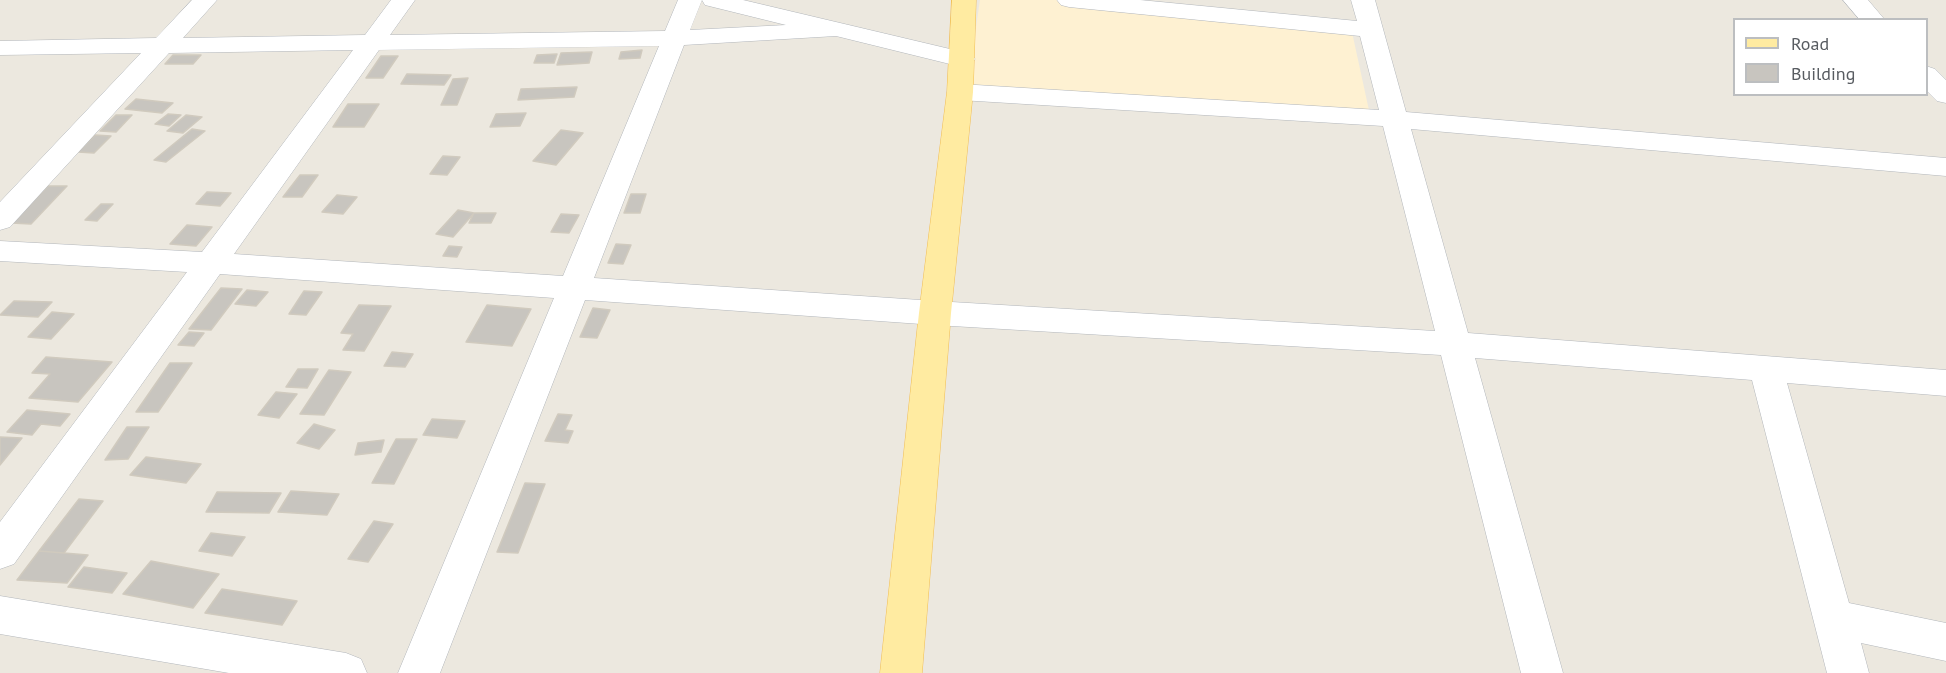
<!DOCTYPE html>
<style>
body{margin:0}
#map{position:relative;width:1946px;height:673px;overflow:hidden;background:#ece8df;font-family:"PT Sans",sans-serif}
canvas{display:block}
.legend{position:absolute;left:1733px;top:18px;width:195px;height:78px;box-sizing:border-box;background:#fff;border:2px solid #bcbec0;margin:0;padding:8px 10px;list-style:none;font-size:18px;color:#585c61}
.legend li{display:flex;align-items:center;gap:12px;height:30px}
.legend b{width:30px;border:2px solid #bcbec0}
</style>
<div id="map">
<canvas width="1946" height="673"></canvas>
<ul class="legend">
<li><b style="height:8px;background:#ffeba1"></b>Road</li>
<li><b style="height:16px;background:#c8c5bf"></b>Building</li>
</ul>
</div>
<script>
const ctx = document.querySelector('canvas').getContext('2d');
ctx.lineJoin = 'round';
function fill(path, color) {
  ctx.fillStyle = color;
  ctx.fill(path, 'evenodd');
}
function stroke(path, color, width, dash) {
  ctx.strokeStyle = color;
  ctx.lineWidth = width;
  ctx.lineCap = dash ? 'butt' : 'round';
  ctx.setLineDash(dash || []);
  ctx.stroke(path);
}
fill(new Path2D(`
 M980,0H1109L1350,23L1370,115L967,88Z`), '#fef1d2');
const building = new Path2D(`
 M642,50L640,58L619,59L621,52Z
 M592,52L589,63L557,65L561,53Z
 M557,54L554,63H534L537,55Z
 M173,55H201L193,64H165Z
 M381,56H398L383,78H366Z
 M407,74L451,75L444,85L401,84Z
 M468,78L457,105H441L453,79Z
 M577,87L574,97L518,100L521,89Z
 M136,99L173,103L162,113L125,109Z
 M348,104H379L364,127H333Z
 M526,113L520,126L490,127L496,114Z
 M168,114L181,115L169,126L155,124Z
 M116,115H132L116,132L100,131Z
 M186,115L202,117L183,133L167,131Z
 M192,129L205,131L166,162L154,160Z
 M561,130L583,133L556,165L533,161Z
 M95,135L111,136L94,153L78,152Z
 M443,156L460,157L447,175L430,174Z
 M300,175H318L302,197H283Z
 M48,186H67L31,224L11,223Z
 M207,192L231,193L220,206L196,204Z
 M631,194H646L640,213H624Z
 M337,195L357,197L343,214L322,212Z
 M101,204H113L97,221L85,220Z
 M458,210L474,213L453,237L436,234Z
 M474,213H496L491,223H469Z
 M561,214L579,215L569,233L551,232Z
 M187,225L212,227L196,246L170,244Z
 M616,244L631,245L623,264L608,263Z
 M449,246L462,247L457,257L443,256Z
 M221,288L242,289L211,330L189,329Z
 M247,290L268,292L256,306L235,304Z
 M304,291L322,292L306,315L289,314Z
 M14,301L52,302L38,317L0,315Z
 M359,305L391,306L364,351L343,350L353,334L341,333Z
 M487,305L531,309L512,346L466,342Z
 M593,308L610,310L597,338L580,337Z
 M52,312L74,314L51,339L28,337Z
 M189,332L204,333L194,346L178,345Z
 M392,352L413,354L405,367L384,366Z
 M46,357L112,362L78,402L29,398L50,374L32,373Z
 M170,363H192L158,412H136Z
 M298,369H318L307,388L286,387Z
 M329,370L351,372L324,415L300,414Z
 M276,392L297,394L279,418L258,415Z
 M27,410L70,414L60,426L41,424L32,435L7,432Z
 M558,414L572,415L565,430L573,431L568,443L545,441Z
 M432,419L465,421L457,438L423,435Z
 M314,424L335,430L319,449L297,443Z
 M127,427H149L128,459L105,460Z
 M0,437L22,438L0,465Z
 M396,439H417L394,484L372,483Z
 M384,440L381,452L355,455L358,443Z
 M146,457L201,464L186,483L130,475Z
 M525,483L545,484L518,553L497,552Z
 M291,491L339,494L327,515L278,512Z
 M217,492L281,493L269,513L206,512Z
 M79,499L103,501L64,553L39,551Z
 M374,521L393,524L368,562L348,559Z
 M211,533L245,537L232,556L199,551Z
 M39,551L64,553L88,555L67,583L17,580Z
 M151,561L219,574L193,608L123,594Z
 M84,567L127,573L112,593L68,587Z
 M222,589L297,601L282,625L205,613Z`);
fill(building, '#c8c5bf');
stroke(building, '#d0cabe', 1.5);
const minor = new Path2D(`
 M192,0H217L183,38L365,35L391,0H415L390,35L665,31L678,0H743L971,54L975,59L971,64L962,67L836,36L684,45L594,278L935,301L1435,331L1383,126L960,100L951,98L947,92L951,86L960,84L1379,110L1360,36L1069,7L1061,5L1057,0H1140L1357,21L1351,0H1375L1406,112L1946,158V176L1411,129L1468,333L1946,370V396L1787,383L1849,603L1946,623V661L1861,643L1869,673H1827L1752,380L1475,358L1563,673H1521L1441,355L935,325L585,300L440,673H398L554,298L220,274L14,564L0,569V522L187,272L0,261V241L202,252L353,50L169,53L10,227L0,230V202L141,53L0,55V41L156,38ZM702,0L705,5L786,25L690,30ZM659,46L563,276L234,254L379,50Z
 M1843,0H1868L1885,20H1860Z
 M1926,66L1935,69L1946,80V103L1937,101L1926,90Z
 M0,596L346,653L361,659L367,673H229L0,634Z`);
const major = new Path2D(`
 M952,0H976L973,92L951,313L922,673H880L919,313L947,92Z`);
stroke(minor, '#b2b6bb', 1);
stroke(major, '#f1bd53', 1);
fill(minor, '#fff');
fill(major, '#ffeba1');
</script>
